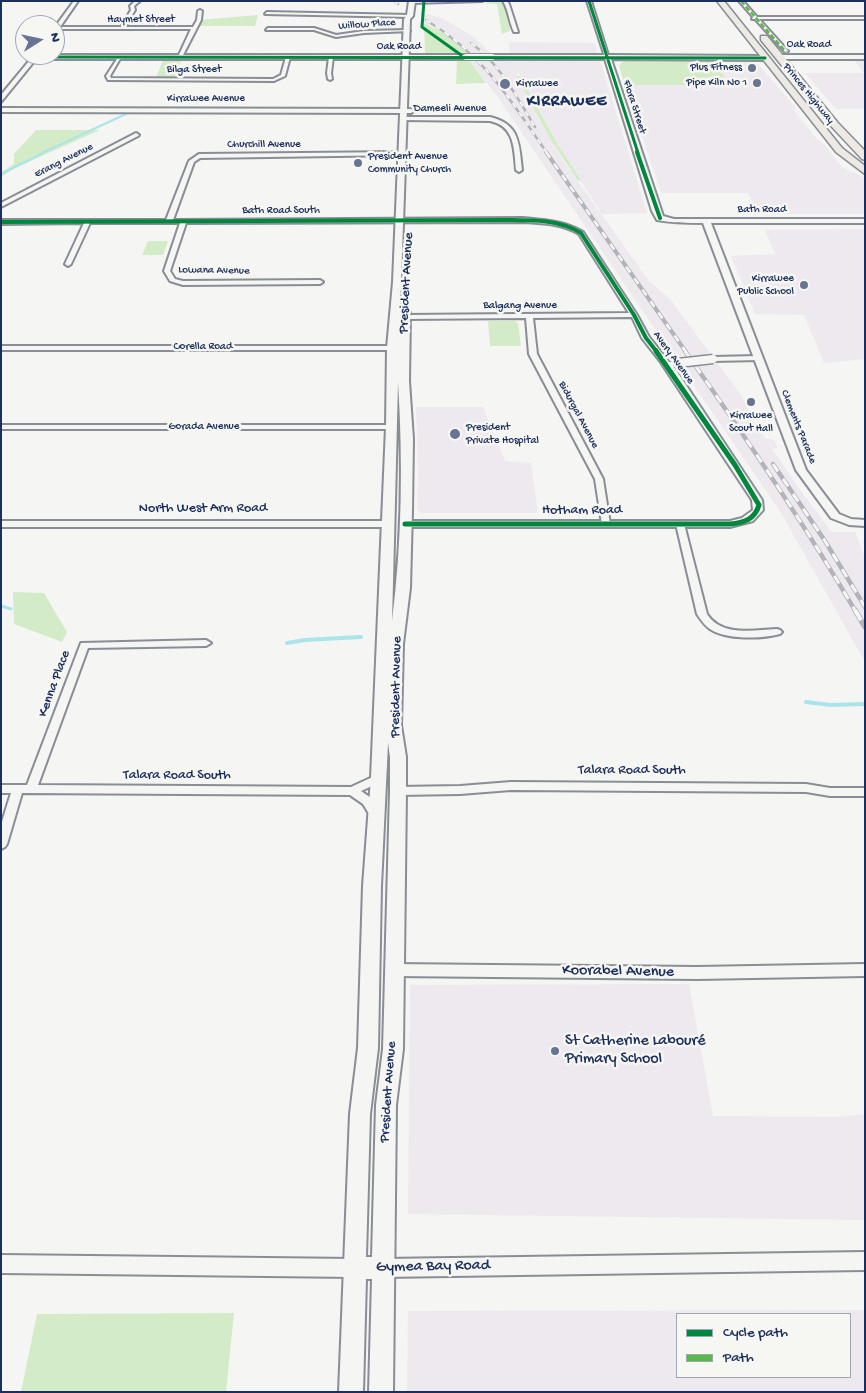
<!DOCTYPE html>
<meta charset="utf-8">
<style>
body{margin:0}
#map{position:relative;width:866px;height:1393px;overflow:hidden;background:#f5f5f3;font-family:"Gochi Hand",sans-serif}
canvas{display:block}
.frame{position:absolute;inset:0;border:2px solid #1b2f5e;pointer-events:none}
.legend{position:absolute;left:676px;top:1313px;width:175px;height:65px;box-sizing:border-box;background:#f6f6f2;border:1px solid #9ea6b7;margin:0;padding:6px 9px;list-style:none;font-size:15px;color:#1b2f5e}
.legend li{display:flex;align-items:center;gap:10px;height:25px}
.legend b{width:25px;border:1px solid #9ea6b7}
.north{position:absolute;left:15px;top:15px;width:50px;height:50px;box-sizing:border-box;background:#f6f6f2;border:1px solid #9ea6b7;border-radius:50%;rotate:80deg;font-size:14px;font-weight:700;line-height:20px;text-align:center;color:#1b2f5e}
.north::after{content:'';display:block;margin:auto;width:18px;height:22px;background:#677492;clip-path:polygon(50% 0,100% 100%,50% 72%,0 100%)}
</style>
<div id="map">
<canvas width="866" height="1393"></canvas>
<div class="frame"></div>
<ul class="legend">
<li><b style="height:6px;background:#00873e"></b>Cycle path</li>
<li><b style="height:6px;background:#58b947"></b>Path</li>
</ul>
<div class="north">N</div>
</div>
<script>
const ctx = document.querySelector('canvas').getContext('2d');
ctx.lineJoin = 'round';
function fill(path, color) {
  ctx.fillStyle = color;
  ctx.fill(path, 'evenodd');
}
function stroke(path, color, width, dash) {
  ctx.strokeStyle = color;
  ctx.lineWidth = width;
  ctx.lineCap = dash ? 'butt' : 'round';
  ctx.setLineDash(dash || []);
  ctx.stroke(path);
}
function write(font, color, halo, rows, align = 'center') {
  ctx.font = font + ' "Gochi Hand",sans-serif';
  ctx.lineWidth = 5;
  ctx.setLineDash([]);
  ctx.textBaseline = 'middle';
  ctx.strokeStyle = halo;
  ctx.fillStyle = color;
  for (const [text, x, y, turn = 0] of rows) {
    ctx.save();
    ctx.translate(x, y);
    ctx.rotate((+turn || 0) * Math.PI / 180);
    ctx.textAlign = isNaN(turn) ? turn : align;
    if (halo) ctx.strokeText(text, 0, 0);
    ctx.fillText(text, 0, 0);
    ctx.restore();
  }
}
fill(new Path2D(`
 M424,13L444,19L474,37L491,54H469L463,47L438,29L424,23Z
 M509,42L595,43L597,53H510Z
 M468,59L600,60L647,213L602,214L558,145L518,72L516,77L562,159L649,281L670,299L710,353L704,355L711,364L717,363L742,396L747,408L752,414L748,415L766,439H773L778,448L772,449L803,494L832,532H855L865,558V662L780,511L681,367L690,366L685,358L675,359L497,96Z
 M854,60H865V109H836L805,73H864Z
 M715,61H745L758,64L796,108L794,110L815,137L824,144L842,167L865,178V214H758L748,193H661L625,85H727Z
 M865,229V359L824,363L804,315L755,314L731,256L775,254L765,230Z
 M416,407H483L505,461L531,463L538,513H421L417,510L418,477Z
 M689,984L713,1116L838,1117L865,1114V1220L408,1214L410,985Z
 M865,1310V1392H407L408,1311ZM677,1314H850V1377H677Z`), '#ede9ef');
fill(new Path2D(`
 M501,1L505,5L510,31L502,34L497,4L479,3Z
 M258,15L255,26H197L199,20Z
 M424,23L456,40L469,54L425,53Z
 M457,59H468L486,83L456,84Z
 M163,60H181L174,79L156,78Z
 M625,61H715L728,85H625L619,66L622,62Z
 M516,76H520L558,145L581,180L578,181L551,140Z
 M36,130H100L15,168L1,177V173L14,164V154Z
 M148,241H168L163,255H142Z
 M488,321H515L518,323L521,346H490Z
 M13,592L44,593L67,632L62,642L14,624Z
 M234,1313L226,1392H21L37,1314Z`), '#d3ecc7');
stroke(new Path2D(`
 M42,153L128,113`), '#ace4eb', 2);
stroke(new Path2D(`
 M1,174L45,152`), '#ace4eb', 2.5);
stroke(new Path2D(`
 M1,606L11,609`), '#ace4eb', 3);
stroke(new Path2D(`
 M287,643L305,640L361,637
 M806,702L831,705L865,704`), '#ace4eb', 4);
const minor = new Path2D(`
 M74,1H78L60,27H121L131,10L130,6L135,1H140L134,6L135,10L125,27H193L197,20L198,11L200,10L202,11L201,20L182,57L180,58L178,57L191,29H58L55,31V27Z
 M410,1H482L412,3Z
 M503,1H507L509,4L518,32H514C509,22 509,11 503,1Z
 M587,1H591L609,58L605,57Z
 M739,1H743L757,17H865V19H759L788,51L786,53L755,19H752L753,17Z
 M267,12L410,15L412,16L410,17L265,14Z
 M268,28H314L336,35L364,31L408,30L410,31L364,33L336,37L314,30H266Z
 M119,56L121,57L110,76L111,78L273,79L281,75L286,57L288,56L290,57L285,76L274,81L108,80L106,76Z
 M331,56L333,57L331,73L332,79L330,80L328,79L327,73L329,57Z
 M1,108L411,109L414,111L411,113L1,112Z
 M403,117H490C520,124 519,144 522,170L519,172L516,170C514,149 515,126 490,121L401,120Z
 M136,133L139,135L138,136L1,207V203Z
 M403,152L406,154L405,155L200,158L194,162L173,220L523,218C544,220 565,221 583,232L637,315L649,337L669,362L678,361L682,363L678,365L664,366L642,338L632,317L533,318L537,354L603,479L610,524L609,526H603L602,524L595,479L529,354L526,318L405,319L402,317L405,315L629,313L579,234C562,224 543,223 523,222L186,223L170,271L175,279L183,281L320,280L323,282L320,284L183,285L170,281L164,271L180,223H90L71,264L68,266L65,264L84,223L1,224V220H166L189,161L199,154Z
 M1,346H392L396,348L392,350H1Z
 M757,356H760V360L713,361L709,359L713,357Z
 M1,425H392L396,427L392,429H1Z
 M680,521L684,524L707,614C722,637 753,630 777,629L780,630L782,632L780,634C762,639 726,640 710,629C704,625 701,620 697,614L676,524Z
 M206,640L211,643L206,646L88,648L38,785L351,787L379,774L383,775L384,778L383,781L361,791L371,798L380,814L379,817L375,818L371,817L363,804L350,795L22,793L7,844L5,847L1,849V825L11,793H1V785H27L81,643Z
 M511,782L806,784L830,788H865V796H830L806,792L511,790L460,794L398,795L394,794L393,791L394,788L398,787L460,786Z
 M393,964L697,967L865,964V976L697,979L393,976L389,974L387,970L389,966Z`);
const tertiary = new Path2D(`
 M34,55H466L469,57L466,59H36L1,102V95Z
 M607,55L765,56L768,58L765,60L611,59L663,216L674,219H865V223H711L806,470L839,514L851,519L865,520V526L849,525L831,518L796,470L703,223C687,223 673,223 657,220L652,211L605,59H492L489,57L492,55Z
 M865,55V59H780L777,57L780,55Z
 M667,361L672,364L762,500L763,510L753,521L730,527H405L400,524L405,521H730L742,518L753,510L752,500L662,364Z
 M1,521H388L393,524L388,527H1Z
 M865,1252V1270L383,1277L376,1275L374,1268L376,1261L383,1259Z
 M1,1255L354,1259L361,1261L363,1268L361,1275L354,1277L1,1273Z`);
const secondary = new Path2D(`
 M409,1H415L413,16L410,19L400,311L405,309L410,312L409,381L413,439L412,511L410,588L403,644L401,725L406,757V791L403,1049L396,1105L393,1392H369L372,1279H366L363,1392H339L350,1114L358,1048L363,886L371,778L386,427L387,348L393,282L404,19L407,15ZM398,382C403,461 402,542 392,621ZM388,743L390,757V791L383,1049L376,1105L372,1257H366L370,1114L378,1048L381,886Z`);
const trunk = new Path2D(`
 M717,1H724L842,148L865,166V174L836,152Z
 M761,36H767L838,123L865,151V160L862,159L832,127L761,40Z`);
stroke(minor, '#898d95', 4);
stroke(tertiary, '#898d95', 4);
stroke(secondary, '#898d95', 4);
stroke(trunk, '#898d95', 3);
fill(minor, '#f5f5f3');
fill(tertiary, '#f5f5f3');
fill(secondary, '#f5f5f3');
fill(trunk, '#edeae4');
const railFar3 = new Path2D(`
 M394,1L398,4
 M426,20C485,56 509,98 547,153
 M471,43C501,65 516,96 535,127`);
const railFar2 = new Path2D(`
 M546,152L686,352`);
const railFar1 = new Path2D(`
 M685,351C745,436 803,522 856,612
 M773,464L825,541L865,607`);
const rail = new Path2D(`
 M855,610L865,627`);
stroke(railFar3, '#b2b4b9', 2.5);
stroke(railFar2, '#b2b4b9', 4);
stroke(railFar1, '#b2b4b9', 4.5);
stroke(rail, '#b2b4b9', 5.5);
stroke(railFar3, '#f6f6f2', 2, [5.5]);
stroke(railFar2, '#f6f6f2', 2.5, [7]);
stroke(railFar1, '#f6f6f2', 3, [9]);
stroke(rail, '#f6f6f2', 4, [12]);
const minorBridge = new Path2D(`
 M678,363L713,359`);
const tertiaryBridge = new Path2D(`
 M466,57H492`);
stroke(minorBridge, '#898d95', 11, []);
stroke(tertiaryBridge, '#898d95', 8, []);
stroke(minorBridge, '#f5f5f3', 8);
stroke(tertiaryBridge, '#f5f5f3', 6);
stroke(new Path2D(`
 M741,1L786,52`), '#58b947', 2.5, [5, 2.5]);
stroke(new Path2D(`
 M424,1L422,27L461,55
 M589,1L638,153
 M34,57L765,58`), '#00873e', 3);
stroke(new Path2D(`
 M637,152L660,218
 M1,222L505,220C530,220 558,219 581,233L634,315L646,338L657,352`), '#00873e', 4);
stroke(new Path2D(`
 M405,524H730C744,523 755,519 759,505L735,465L656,351`), '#00873e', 5);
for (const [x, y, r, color] of [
 [752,68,5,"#677492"],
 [757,83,5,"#677492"],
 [505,84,6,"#677492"],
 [358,163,5,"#677492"],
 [804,285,5,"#677492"],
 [751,402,5,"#677492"],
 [455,434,6,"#677492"],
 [555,1051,5,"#677492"]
]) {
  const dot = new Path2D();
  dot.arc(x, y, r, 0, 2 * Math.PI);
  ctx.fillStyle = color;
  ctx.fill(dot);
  stroke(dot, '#f6f6f2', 2);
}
write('11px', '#1b2f5e', '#f6f6f2', [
 ["Haymet Street",141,20],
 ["Willow Place",367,25,-4],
 ["Oak Road",809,45],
 ["Oak Road",399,47],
 ["Bilga Street",194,70],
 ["Princes Highway",808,94,51],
 ["Kirrawee Avenue",206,99],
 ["Flora Street",634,107,72],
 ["Dameeli Avenue",450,109],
 ["Churchill Avenue",264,145],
 ["Erang Avenue",64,161,-27],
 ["Bath Road",762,210],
 ["Bath Road South",281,211],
 ["Lowana Avenue",214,271,1],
 ["Balgang Avenue",520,306],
 ["Corella Road",203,347],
 ["Avery Avenue",673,358,54],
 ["Bidurgal Avenue",578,415,62],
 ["Gorada Avenue",204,427],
 ["Clements Parade",798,427,68]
]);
write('11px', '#1b2f5e', '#f6f6f2', [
 ["Plus Fitness",742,68],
 ["Pipe Kiln No 1",747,83],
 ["Kirrawee",516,84,"left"],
 ["President Avenue",368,157,"left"],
 ["Community Church",368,170,"left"],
 ["Kirrawee",794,279],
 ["Public School",794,292],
 ["Kirrawee",751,416,"center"],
 ["Scout Hall",751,429,"center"],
 ["President",466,428,"left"],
 ["Private Hospital",466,441,"left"]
], 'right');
write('14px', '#1b2f5e', '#f6f6f2', [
 ["President Avenue",407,283,-87],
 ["North West Arm Road",203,509],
 ["Hotham Road",582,511],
 ["Kenna Place",55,684,-70],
 ["President Avenue",397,687,-89],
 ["Talara Road South",632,771],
 ["Talara Road South",177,776],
 ["President Avenue",389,1092,-86]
]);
ctx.letterSpacing = '1px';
write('bold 16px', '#1b2f5e', '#f6f6f2', [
 ["KIRRAWEE",567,103]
]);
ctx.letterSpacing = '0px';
write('16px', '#1b2f5e', '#f6f6f2', [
 ["Koorabel Avenue",618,972,1],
 ["Gymea Bay Road",433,1267,-1]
]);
write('16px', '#1b2f5e', '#f6f6f2', [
 ["St Catherine Labouré",565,1042],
 ["Primary School",565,1060]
], 'left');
</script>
